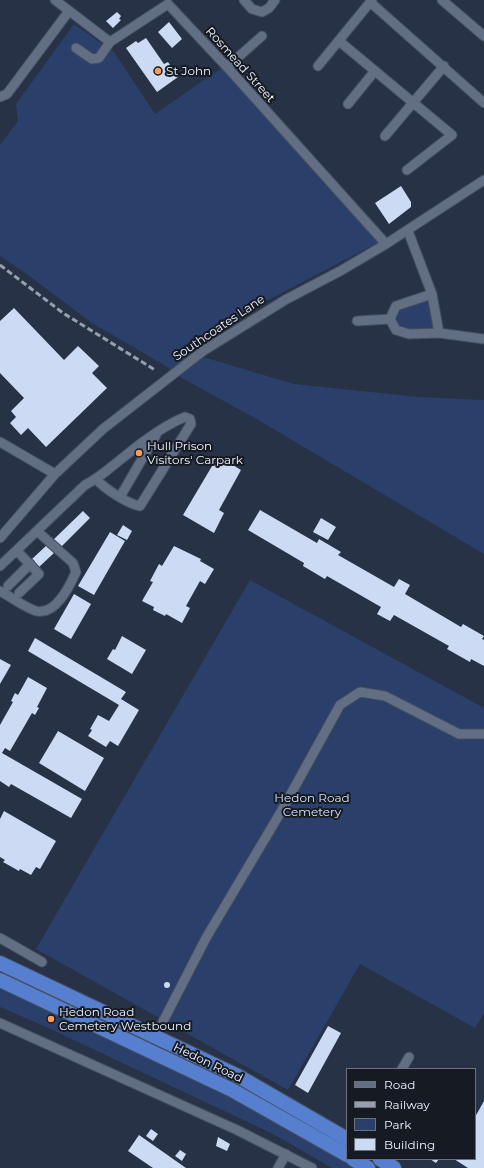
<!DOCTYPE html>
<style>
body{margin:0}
#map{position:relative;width:484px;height:1168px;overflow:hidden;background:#273246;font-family:Montserrat,sans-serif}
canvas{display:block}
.legend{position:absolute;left:346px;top:1068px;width:130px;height:92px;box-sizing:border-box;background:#151a23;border:1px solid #6c717b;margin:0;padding:5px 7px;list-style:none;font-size:12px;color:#eef4ff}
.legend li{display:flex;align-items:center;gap:8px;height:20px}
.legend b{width:20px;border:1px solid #6c717b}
</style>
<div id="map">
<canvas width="484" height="1168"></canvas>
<ul class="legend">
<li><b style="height:5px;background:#616e84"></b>Road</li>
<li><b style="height:5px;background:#979fae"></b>Railway</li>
<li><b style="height:11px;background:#2a3f69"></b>Park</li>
<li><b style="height:11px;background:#ccdaf4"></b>Building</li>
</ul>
</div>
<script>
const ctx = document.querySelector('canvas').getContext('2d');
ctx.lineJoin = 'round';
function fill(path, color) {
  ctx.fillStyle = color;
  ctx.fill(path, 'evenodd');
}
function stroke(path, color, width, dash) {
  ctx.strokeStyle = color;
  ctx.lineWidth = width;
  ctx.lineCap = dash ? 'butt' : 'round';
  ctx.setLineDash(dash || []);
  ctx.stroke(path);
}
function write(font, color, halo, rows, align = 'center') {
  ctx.font = font + ' Montserrat,sans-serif';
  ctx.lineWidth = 4;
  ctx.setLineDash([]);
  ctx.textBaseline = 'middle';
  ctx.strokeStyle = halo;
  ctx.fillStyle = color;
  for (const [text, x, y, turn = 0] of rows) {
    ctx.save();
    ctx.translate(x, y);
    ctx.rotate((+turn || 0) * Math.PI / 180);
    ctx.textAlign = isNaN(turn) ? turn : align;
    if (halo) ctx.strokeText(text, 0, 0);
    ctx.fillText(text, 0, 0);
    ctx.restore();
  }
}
fill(new Path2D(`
 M74,24L114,52L155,114L223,67L322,181L379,242L211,330L183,351L294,384L419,397L484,400V554L260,421L182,378L164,365L92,323L24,272L0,256V145L18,121L16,104Z
 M432,294L439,333L396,330L390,319L396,306Z
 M250,580L484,708V1013L475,1028L360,964L288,1090L36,949Z
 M0,984L230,1092L361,1168H332L273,1134L44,1026L0,1007Z`), '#2a3f69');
fill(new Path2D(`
 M117,12L121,16L119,19L121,20L113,28L106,21Z
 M169,22L182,39L172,48L158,32Z
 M146,38L164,64L168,62L178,77L157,92L126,48L136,41L138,43Z
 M401,186L411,202V207L389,224L375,203Z
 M14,308L64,360L78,346L99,366L92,373L107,388L46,447L28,428L21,435L10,423L16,417L11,411L24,398L0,373V321Z
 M218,456L241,470L219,510L224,513L214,533L183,515Z
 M260,510L317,543L319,539L341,552L338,555L394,587L399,579L410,585L405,594L461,627L463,624L484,636L482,639L484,640V666L471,659L470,662L447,649L449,646L394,615L390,621L377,614L381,607L327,576L325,579L303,566L304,563L248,530Z
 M83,511L90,518L60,548L53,540Z
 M321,518L336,527L328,540L313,532Z
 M123,525L132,531L127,540L117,535Z
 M110,532L125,541L94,595L78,586Z
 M47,545L54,553L39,567L32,559Z
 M174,546L201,559L200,561L214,569L205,584L200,581L186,606L190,608L182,623L166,614L165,616L153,610L154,607L142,601L153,582L150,581L159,564L162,566Z
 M74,594L91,604L71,639L54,629Z
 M122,636L146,650L132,674L107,659L113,649L115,650Z
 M35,638L126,692L121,699L139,710L118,746L110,741L106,747L88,736L92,730L90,729L98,715L109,721L119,705L28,651Z
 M0,659L11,665L0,684Z
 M28,677L47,688L37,707L39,708L35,715L32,713L10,751L5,748L2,753L82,799L71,818L11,784L9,787L0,781V725L13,702L11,701L15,693L18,695Z
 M58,731L104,758L85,791L39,763Z
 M4,811L56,841L40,869L36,867L31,875L20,869L19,871L3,862L5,860L0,857V819Z
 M164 985a3 3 0 1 1 6 0a3 3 0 1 1-6 0Z
 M328,1026L341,1033L308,1093L295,1085Z
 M484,1101V1168H468L454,1159H475V1117Z
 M151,1129L158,1134L153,1141L146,1136Z
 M139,1135L186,1168H153L128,1151Z
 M218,1137L230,1144L227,1151L216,1146Z
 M180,1150L186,1154L182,1161L175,1156Z
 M430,1159H439L436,1163Z`), '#ccdaf4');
const minor = new Path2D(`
 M55,0L110,42L168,4L227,67L386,244
 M244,0L252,9L262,12L269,8L275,0
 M442,0L484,36
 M370,2L484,103
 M339,41L452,135L407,170
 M76,48L92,59L99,58L110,42
 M318,66L372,0
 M227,67L262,36
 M0,97L7,94L69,11
 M348,104L374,72
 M385,136L444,66
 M408,231L432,294L439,333L484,339
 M432,294L396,306L390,319L396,330L409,334L439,333
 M357,321L390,319
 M0,442L55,474
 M120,497L156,435
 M0,538L55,474L103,429L203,351L285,300L342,270L386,244L484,180
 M17,551L39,574L19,593
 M0,566L85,485C101,477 112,466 125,456C142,442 165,425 185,417L190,419L191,424L140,506C128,504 105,489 96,479
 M8,586L30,564
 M0,591C11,597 24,607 36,611C56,616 70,585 76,572L73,563L37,531
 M0,938L42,962
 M0,1023L237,1130L312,1168
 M155,1037L206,938L282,810L340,705L360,692L385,696L459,734H484
 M402,1069L409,1057
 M278,1168L286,1154`);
const highway = new Path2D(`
 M0,963L238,1076L347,1139
 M0,980L232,1090L347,1155
 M353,1159L368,1168
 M380,1159L394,1168`);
stroke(minor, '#454e5e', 11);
stroke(highway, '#454e5e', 16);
stroke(minor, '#616e84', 9);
stroke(highway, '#577fcf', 14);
stroke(new Path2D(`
 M0,265L63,313L155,370`), '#979fae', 3, [6, 3]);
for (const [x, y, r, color] of [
 [158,71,4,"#fe9b59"],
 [139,453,4,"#fe9b59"],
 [51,1019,4,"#fe9b59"]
]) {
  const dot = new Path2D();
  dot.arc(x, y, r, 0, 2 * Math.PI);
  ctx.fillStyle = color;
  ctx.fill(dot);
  stroke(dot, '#151a23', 1.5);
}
write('12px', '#eef4ff', '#151a23', [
 ["Rosmead Street",240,65,48],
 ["Southcoates Lane",219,328,-34],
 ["Hedon Road",208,1063,26]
]);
write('12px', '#eef4ff', '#151a23', [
 ["St John",166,71],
 ["Hull Prison",147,446],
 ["Visitors' Carpark",147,460],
 ["Hedon Road",59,1012],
 ["Cemetery Westbound",59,1026]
], 'left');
write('12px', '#d9e3f6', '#151a23', [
 ["Hedon Road",312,798],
 ["Cemetery",312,812]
]);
</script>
